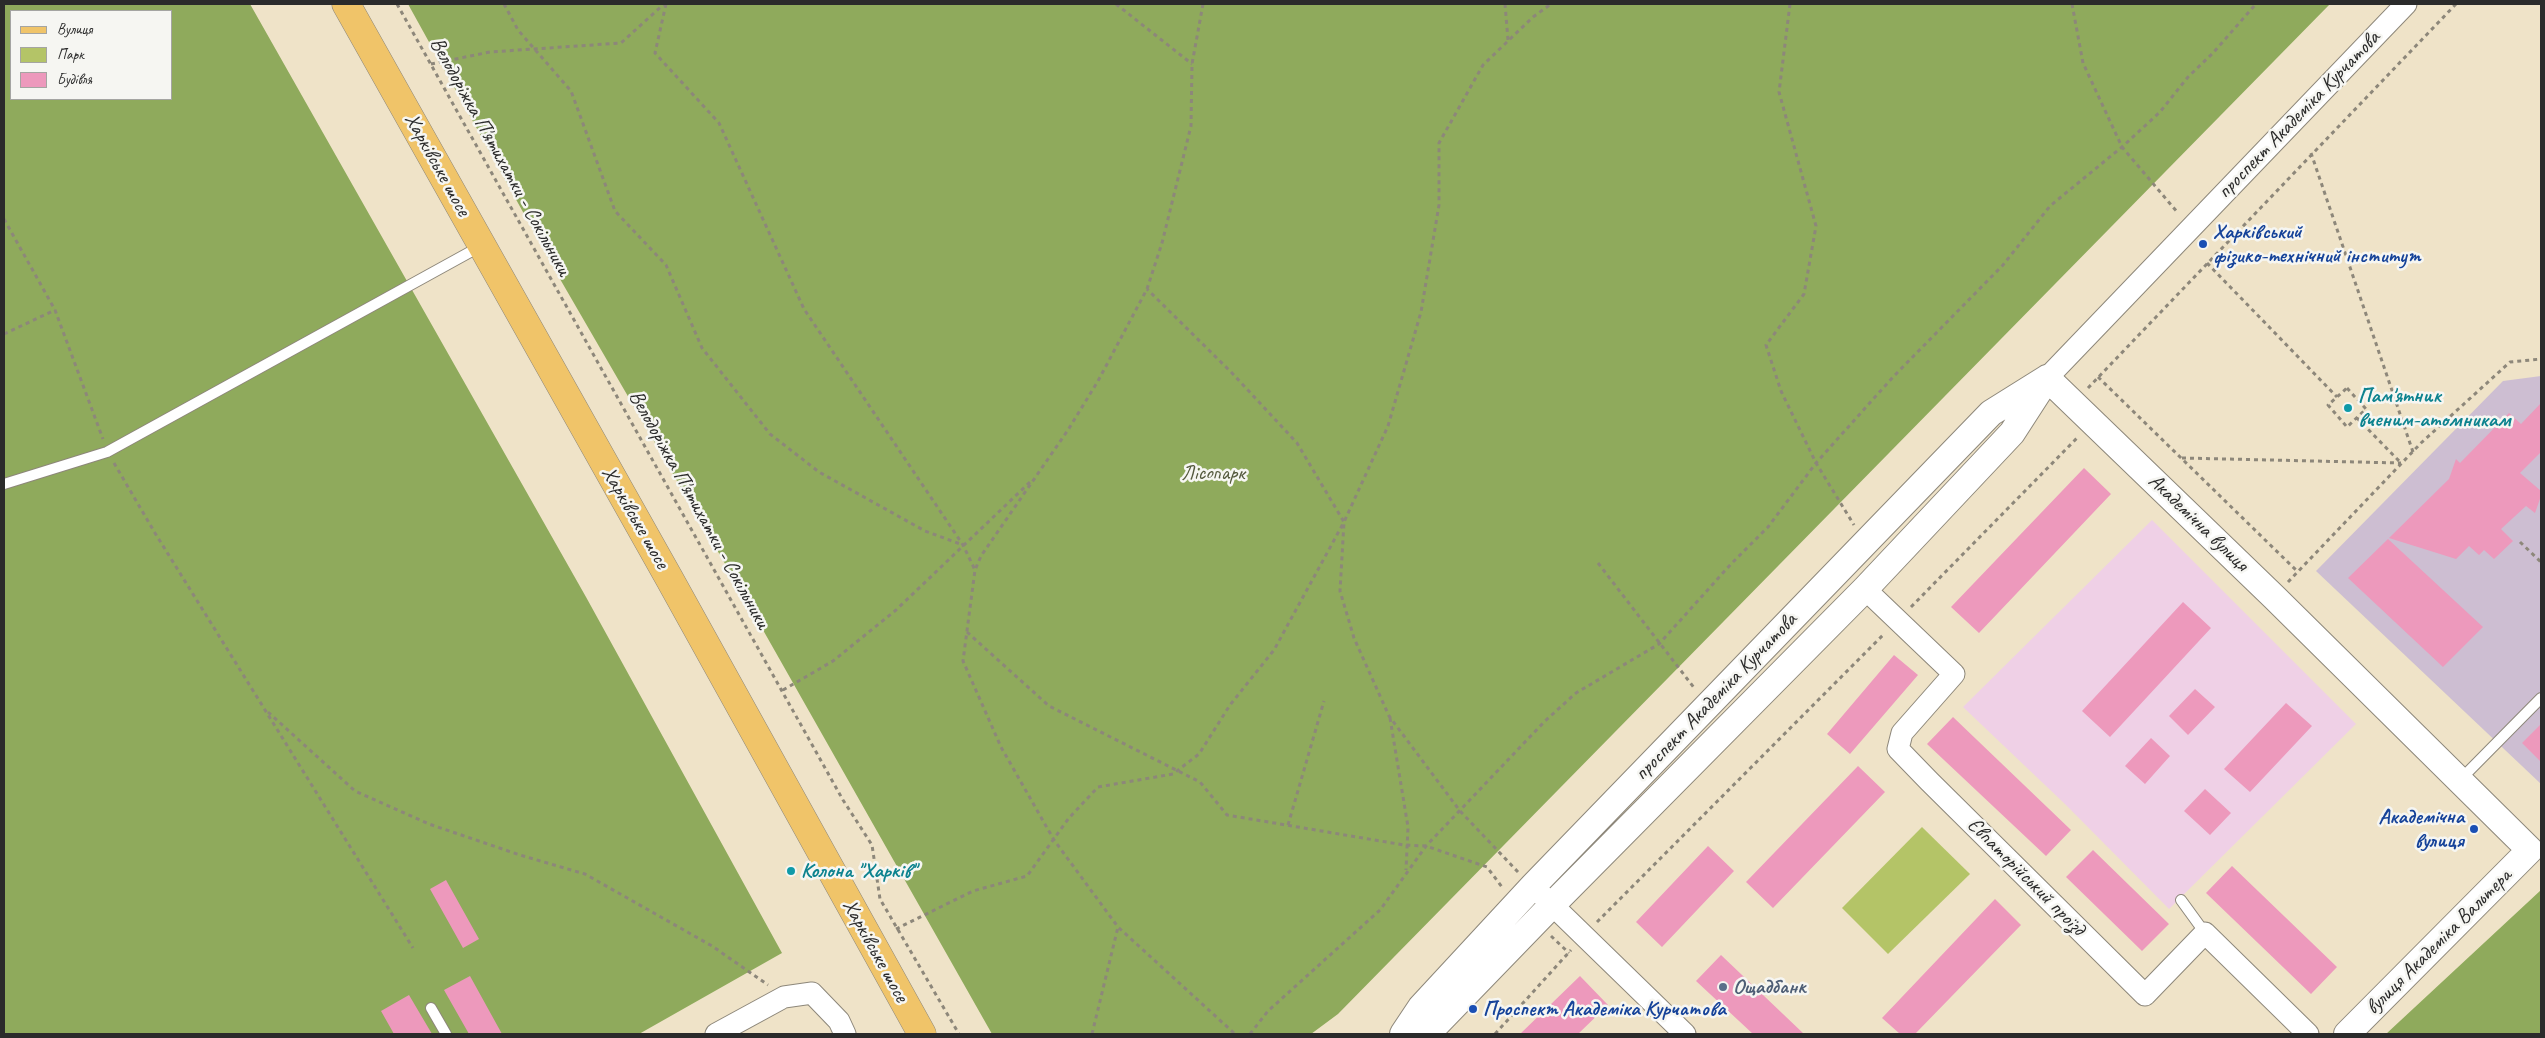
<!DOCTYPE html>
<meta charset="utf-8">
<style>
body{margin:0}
#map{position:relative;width:2545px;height:1038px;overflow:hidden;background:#efe3c8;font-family:Caveat,sans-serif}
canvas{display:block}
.frame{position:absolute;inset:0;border:5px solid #2b2b2b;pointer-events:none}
.legend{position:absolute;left:10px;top:10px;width:162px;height:90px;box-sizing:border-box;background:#f6f6f2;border:1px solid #a5a5a2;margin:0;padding:6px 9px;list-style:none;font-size:15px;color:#2b2b2b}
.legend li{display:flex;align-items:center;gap:10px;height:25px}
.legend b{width:25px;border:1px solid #a5a5a2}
</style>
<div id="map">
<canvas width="2545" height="1038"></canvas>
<div class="frame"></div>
<ul class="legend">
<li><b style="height:6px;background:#f0c469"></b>Вулиця</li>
<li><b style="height:14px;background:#b4c467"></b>Парк</li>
<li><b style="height:14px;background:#ed99bc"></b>Будівля</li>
</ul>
</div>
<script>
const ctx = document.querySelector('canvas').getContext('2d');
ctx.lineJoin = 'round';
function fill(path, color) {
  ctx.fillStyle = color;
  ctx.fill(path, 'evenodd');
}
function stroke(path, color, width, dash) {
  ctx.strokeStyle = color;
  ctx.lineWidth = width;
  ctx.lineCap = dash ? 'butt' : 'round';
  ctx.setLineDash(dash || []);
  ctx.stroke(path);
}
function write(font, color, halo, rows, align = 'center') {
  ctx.font = font + ' Caveat,sans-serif';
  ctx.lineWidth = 5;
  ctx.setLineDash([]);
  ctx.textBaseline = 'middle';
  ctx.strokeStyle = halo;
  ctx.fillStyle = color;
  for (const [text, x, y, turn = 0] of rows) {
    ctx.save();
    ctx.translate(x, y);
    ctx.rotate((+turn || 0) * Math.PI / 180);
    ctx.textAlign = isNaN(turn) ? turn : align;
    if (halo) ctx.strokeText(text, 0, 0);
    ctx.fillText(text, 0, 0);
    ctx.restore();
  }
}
fill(new Path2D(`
 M2152,520L2356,724L2169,909L2066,805L1963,707Z`), '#efd0e6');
fill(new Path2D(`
 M2541,376V784L2316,571L2503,381Z`), '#cdbed2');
fill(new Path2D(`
 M1922,827L1970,874L1888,954L1842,908Z`), '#b4c467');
fill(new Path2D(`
 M4,4H250L586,597L782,953L639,1034H4ZM11,11H171V99H11Z
 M408,4H2330L1338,1014L1311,1034H992L746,600L560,279Z
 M2541,890V1034H2386Z`), '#8faa5c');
fill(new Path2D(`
 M2541,403V452L2520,473L2541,491V496L2535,513L2526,506L2501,529L2513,541L2494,559L2484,550L2479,555L2469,546L2456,559L2389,538L2449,479L2456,459L2460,463L2509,413L2521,424Z
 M2084,468L2111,494L1979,633L1951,607Z
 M2388,539L2483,627L2443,667L2348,578Z
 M2183,602L2211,628L2110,737L2082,711Z
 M1894,655L1918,675L1850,754L1827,734Z
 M2195,689L2215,707L2188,735L2169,716Z
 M2286,703L2312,726L2250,792L2224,769Z
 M1953,717L2071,830L2046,856L1927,744Z
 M2541,724V762L2522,743Z
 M2151,738L2170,756L2145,784L2125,766Z
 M1858,766L1885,792L1773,908L1746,882Z
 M2205,789L2231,813L2210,835L2184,811Z
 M1708,846L1734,871L1662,947L1636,922Z
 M2093,850L2169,924L2142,951L2066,877Z
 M2232,866L2337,967L2311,994L2206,893Z
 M446,880L479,939L463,948L430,889Z
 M1995,899L2021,925L1915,1034H1900L1882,1018Z
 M1721,955L1804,1034H1753L1696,981Z
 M470,976L502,1034H469L444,990Z
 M1580,976L1608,1005L1578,1034H1520Z
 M409,995L432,1034H394L381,1011Z`), '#ed99bc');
const service = new Path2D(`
 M4,484L107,452L481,246
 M2459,781L2541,698
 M2181,900L2205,933
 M431,1008L446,1034`);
const minor = new Path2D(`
 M2047,378L2406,4
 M1865,589L1954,674L1902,733L1898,749L1929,781L2145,995L2205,933L2308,1034
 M1542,895L1685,1034
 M716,1034L784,997L812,993L839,1021L845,1034`);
const tertiary = new Path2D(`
 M2047,378L2274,597L2530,850L2347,1034
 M1403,1034L1421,1007L1533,886L1991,413L2047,378
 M1427,1034L1552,905L1865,589L2012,433L2043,385`);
const primary = new Path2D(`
 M346,4L669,578L922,1034`);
stroke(service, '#8d877a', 12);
stroke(minor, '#8d877a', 23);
stroke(tertiary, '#8d877a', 28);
stroke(primary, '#8d877a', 29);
stroke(new Path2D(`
 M397,4L843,800L872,845L880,899L959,1034
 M504,4L518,30L571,91L615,211L666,265L702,348L770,434L819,472L925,531L963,545
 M666,4L655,53L719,123L804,309L963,545L975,570
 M1116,4L1192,64
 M1203,4L1192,64L1191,126L1162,243L1147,289L1098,381L1068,430L981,556L975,570L963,661L1001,747L1054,840L1118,927L1235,1034
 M1505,4L1508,40
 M1790,4L1779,92L1816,226L1804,294L1766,345L1781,391L1816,463L1854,525
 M2072,4L2083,63L2122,147L2178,213
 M431,64L490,52L621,43L664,4
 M2311,153L2413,452
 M4,219L55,310L103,439
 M2207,263L2337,397
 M4,334L55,310
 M2098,377L2298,572
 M2088,388L2456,4
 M2347,388L2366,409L2347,427L2328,405Z
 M2357,418L2401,463
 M2182,458L2401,463
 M114,463L155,533L413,948
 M2520,542L2541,562
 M1598,563L1695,689
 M2288,582L2421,443L2510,362L2541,359
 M1911,607L2079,436
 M967,632L1049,706L1200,782L1227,815L1404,845L1426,846L1487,867L1502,887
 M783,690L833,661L896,610L1030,482
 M268,712L355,791L429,824L520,855L585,874L712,946L768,985
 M1390,718L1408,827L1406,870
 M1288,825L1324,701
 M1518,872L1460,811L1389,716L1354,638L1340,591L1344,522L1388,426L1421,312L1439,205V143L1483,65L1533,17L1551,4
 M1597,922L1884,634
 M896,929L973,891L1027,876L1069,818L1098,787L1173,774L1199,754L1230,705L1274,650L1344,522L1297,443L1232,373L1147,289
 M1551,936L1569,953
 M1092,1034L1118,927
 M1250,1034L1268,1011L1380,910L1426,846L1545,721L1576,693L1659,644L1731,564L1768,527L1816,463L1893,377L2003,265L2050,206L2122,147L2160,112L2188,77L2212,54L2256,4
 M1495,1034L1571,950`), '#8d877a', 3, [4, 4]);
stroke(service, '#fff', 10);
stroke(minor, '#fff', 21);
stroke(tertiary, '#fff', 26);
stroke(primary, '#f0c469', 28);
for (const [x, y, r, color] of [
 [2203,244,5,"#1a4fb4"],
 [2348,408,5,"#0f9aa8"],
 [2474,829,5,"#1a4fb4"],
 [791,871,5,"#0f9aa8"],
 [1723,987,5,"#5c6f8a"],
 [1473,1009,5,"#1a4fb4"]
]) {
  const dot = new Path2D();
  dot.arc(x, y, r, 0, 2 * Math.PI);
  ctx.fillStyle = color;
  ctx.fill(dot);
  stroke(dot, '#f6f6f2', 2);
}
write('21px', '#2b2b2b', '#f6f6f2', [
 ["проспект Академіка Курчатова",2299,115,-46],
 ["Велодоріжка П'ятихатки - Сокільники",500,157,61],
 ["Харківське шосе",437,165,61],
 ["Велодоріжка П'ятихатки - Сокільники",699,510,61],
 ["Харківське шосе",635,518,60],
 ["Академічна вулиця",2198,523,44],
 ["проспект Академіка Курчатова",1716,697,-46],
 ["Євпаторійський проїзд",2026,877,45],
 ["вулиця Академіка Вальтера",2439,942,-45],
 ["Харківське шосе",875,951,61]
]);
write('bold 21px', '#164399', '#f6f6f2', [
 ["Харківський",2213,232],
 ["фізико-технічний інститут",2213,256],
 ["Академічна",2464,817,"right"],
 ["вулиця",2464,841,"right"],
 ["Проспект Академіка Курчатова",1483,1009]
], 'left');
write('bold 21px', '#0d838f', '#f6f6f2', [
 ["Пам'ятник",2358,396],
 ["вченим-атомникам",2358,420],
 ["Колона \"Харків\"",801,871]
], 'left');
write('21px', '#54593d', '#f6f6f2', [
 ["Лісопарк",1213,473]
]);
write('bold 21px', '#4e5e75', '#f6f6f2', [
 ["Ощадбанк",1733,987]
], 'left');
</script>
